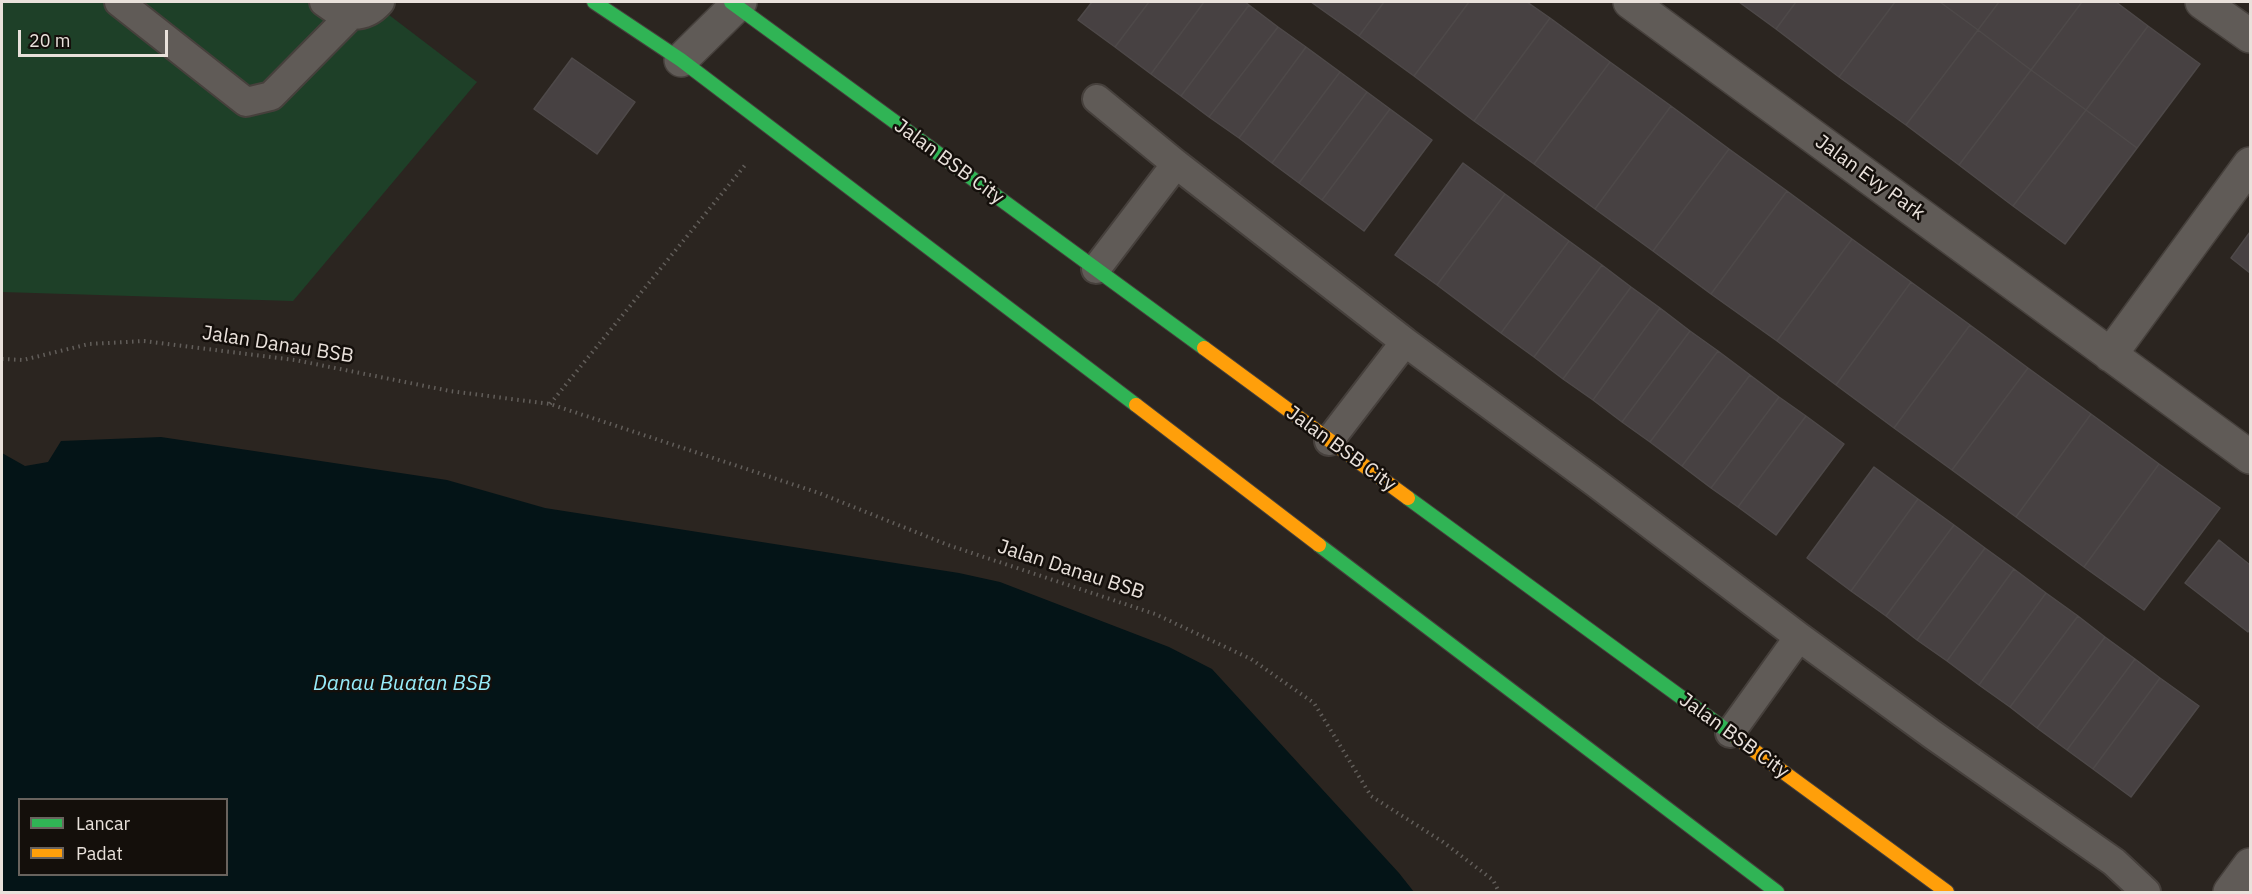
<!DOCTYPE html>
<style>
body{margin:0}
#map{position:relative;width:2252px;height:894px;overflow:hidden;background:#2b2520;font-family:"IBM Plex Sans",sans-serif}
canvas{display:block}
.frame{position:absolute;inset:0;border:3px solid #e9e1db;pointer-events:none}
.legend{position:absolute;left:18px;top:798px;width:210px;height:78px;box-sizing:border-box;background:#140f0b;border:2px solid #69635e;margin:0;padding:8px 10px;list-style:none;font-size:18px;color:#e9e1db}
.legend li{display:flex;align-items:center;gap:12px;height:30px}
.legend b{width:30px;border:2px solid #69635e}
.scale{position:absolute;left:18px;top:30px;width:150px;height:27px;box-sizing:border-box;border:3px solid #e9e1db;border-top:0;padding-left:8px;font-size:18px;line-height:21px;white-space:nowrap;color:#e9e1db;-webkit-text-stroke:4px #140f0b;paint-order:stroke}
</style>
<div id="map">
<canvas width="2252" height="894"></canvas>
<div class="frame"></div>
<ul class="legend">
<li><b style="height:8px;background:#30b455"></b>Lancar</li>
<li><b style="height:8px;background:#ff9f0a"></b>Padat</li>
</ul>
<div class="scale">20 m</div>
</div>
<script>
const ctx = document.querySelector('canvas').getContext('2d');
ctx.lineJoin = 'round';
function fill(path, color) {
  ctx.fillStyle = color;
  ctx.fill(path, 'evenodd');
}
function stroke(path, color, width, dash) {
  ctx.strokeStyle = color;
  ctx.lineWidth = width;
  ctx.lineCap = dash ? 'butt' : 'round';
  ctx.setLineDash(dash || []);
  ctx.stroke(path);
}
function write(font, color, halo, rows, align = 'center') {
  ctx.font = font + ' "IBM Plex Sans",sans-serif';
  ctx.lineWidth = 5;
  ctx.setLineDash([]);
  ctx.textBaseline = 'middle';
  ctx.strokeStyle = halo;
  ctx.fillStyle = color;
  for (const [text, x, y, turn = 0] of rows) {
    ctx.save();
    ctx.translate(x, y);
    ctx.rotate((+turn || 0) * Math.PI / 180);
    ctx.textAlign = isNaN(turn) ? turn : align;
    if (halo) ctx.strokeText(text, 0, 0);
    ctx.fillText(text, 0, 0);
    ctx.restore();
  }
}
fill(new Path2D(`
 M2,2H372L477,82L293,301L2,292Z`), '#1e4028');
fill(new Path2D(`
 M161,437L447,480L545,508L959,573L1000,582L1169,647L1212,669L1399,873L1414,892H2V453L25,466L48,462L61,441ZM20,800H226V874H20Z`), '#041417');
const building = new Path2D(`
 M1092,2H1149L1115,47L1078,20Z
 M1149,2H1204L1151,74L1115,47Z
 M1204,2H1245L1249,5L1181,96L1151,74Z
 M1311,2H1384L1359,36Z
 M1384,2H1469L1414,76L1359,36Z
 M1469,2H1527L1550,18L1474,121L1414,76Z
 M1739,2H1796L1776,29Z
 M1796,2H1895L1839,77L1776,29Z
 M1895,2H1940L1978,30L1906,125L1839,77Z
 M1940,2H1999L1978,30Z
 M1999,2H2082L2031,70L1978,30Z
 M2082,2H2116L2148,26L2086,110L2031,70Z
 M1249,5L1278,27L1209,117L1181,96Z
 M1550,18L1610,62L1534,164L1474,121Z
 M2148,26L2200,64L2137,148L2086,110Z
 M1278,27L1306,47L1239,138L1209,117Z
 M1978,30L2031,70L1959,165L1906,125Z
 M1306,47L1340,72L1272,163L1239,138Z
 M572,58L635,102L597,154L534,109Z
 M1610,62L1671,106L1595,209L1534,164Z
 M2031,70L2086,110L2013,206L1959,165Z
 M1340,72L1367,92L1299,183L1272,163Z
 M1367,92L1390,109L1322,200L1299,183Z
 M1671,106L1729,149L1653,251L1595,209Z
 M1390,109L1432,140L1364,231L1322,200Z
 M2086,110L2137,148L2065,244L2013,206Z
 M1729,149L1787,191L1711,294L1653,251Z
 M1463,163L1505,194L1437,285L1395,255Z
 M1787,191L1852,239L1777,341L1711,294Z
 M1505,194L1569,241L1501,333L1437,285Z
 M2250,232V273L2231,258Z
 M1852,239L1911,282L1836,385L1777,341Z
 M1569,241L1602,265L1534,357L1501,333Z
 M1602,265L1631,287L1563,379L1534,357Z
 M1911,282L1970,325L1894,428L1836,385Z
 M1631,287L1660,308L1593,400L1563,379Z
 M1660,308L1690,331L1622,422L1593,400Z
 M1970,325L2028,368L1952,470L1894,428Z
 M1690,331L1718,351L1650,442L1622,422Z
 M1718,351L1750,375L1682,466L1650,442Z
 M2028,368L2091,414L2016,517L1952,470Z
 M1750,375L1779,397L1711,488L1682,466Z
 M1779,397L1806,416L1738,507L1711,488Z
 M2091,414L2159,464L2084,567L2016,517Z
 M1806,416L1844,444L1776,535L1738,507Z
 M2159,464L2220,508L2144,610L2084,567Z
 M1874,467L1918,499L1851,591L1807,558Z
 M1918,499L1954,525L1886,616L1851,591Z
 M1954,525L1985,548L1917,640L1886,616Z
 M2219,540L2250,565V628L2248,632L2185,583Z
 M1985,548L2014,569L1947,661L1917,640Z
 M2014,569L2046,593L1979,685L1947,661Z
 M2046,593L2078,616L2010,707L1979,685Z
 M2078,616L2105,637L2037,728L2010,707Z
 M2105,637L2135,659L2067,750L2037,728Z
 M2135,659L2160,678L2093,769L2067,750Z
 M2160,678L2199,706L2131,797L2093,769Z`);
fill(building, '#474142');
stroke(building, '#4e4949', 1.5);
const lane = new Path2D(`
 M119,2L246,102L271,96L351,15
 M324,2C343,17 363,21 380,2
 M1097,99L1176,164L1405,342L1596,483L1799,637L1933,735L2114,862L2146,892
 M1096,269L1176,164
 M1329,441L1405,342
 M1730,733L1799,637`);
const street = new Path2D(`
 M1630,2L2250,457
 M2202,2L2250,36
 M681,60L740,2
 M2110,355L2250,164
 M2230,892L2250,865`);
const fast = new Path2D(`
 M594,2L681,60L1136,405
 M731,2L1204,348
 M1408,498L1737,738
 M1319,545L1777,892`);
const slow = new Path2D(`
 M1204,348L1408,498
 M1136,405L1319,545
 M1737,738L1947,892`);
stroke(lane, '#46403c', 32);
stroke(street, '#46403c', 36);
stroke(fast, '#46403c', 16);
stroke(slow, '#46403c', 16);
stroke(new Path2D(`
 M2,359L23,360L89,344L144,341L295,360L450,391L550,404L819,493L948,545L1155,614L1251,659L1314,703L1371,796L1443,842L1493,880L1499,892
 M550,404L746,164`), '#625e5a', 4, [1.5, 4.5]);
stroke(lane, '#605b57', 28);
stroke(street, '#605b57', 33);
stroke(fast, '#30b455', 14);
stroke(slow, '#ff9f0a', 14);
write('20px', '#e9e1db', '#140f0b', [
 ["Jalan BSB City",949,162,36],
 ["Jalan Evy Park",1870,178,36],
 ["Jalan Danau BSB",278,345,9],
 ["Jalan BSB City",1341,449,36],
 ["Jalan Danau BSB",1071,570,18],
 ["Jalan BSB City",1734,736,36]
]);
write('italic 21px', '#97ecfa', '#140f0b', [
 ["Danau Buatan BSB",402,684]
]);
</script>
